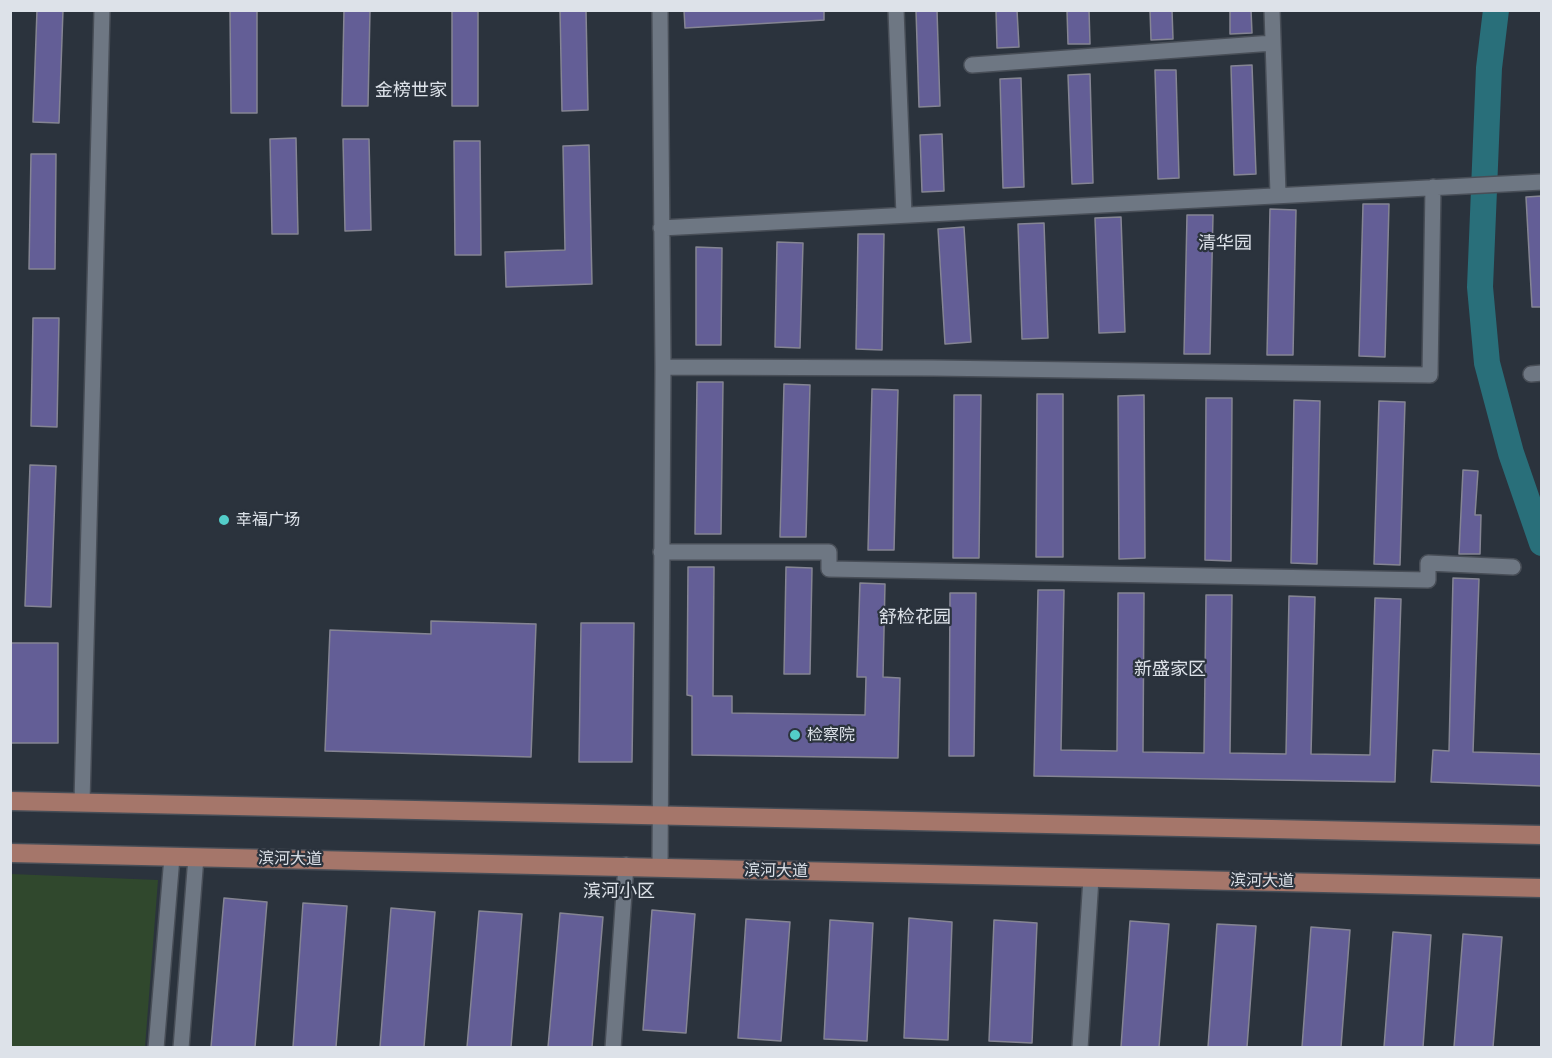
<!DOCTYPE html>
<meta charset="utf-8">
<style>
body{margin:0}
#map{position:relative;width:1552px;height:1058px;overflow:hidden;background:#2b333d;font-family:Raleway,sans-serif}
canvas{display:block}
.frame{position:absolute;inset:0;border:12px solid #dde2e9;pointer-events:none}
</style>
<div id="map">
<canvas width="1552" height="1058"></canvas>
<div class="frame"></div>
</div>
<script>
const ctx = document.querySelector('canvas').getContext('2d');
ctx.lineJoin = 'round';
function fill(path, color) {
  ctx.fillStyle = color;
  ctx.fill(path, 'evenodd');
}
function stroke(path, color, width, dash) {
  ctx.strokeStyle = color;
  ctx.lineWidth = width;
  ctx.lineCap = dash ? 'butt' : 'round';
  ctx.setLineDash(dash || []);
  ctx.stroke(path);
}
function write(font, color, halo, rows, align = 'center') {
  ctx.font = font + ' Raleway,"Noto Sans SC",sans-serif';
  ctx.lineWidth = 4.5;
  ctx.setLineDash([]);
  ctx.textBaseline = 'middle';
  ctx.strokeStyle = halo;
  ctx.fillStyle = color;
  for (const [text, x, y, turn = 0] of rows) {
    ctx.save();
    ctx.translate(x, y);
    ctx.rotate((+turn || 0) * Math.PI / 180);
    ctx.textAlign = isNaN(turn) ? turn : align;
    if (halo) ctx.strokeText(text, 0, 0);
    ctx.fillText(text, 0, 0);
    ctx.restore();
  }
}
fill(new Path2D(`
 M11,874L158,880L145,1047H11Z`), '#30482d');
stroke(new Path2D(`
 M1496,10L1489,68L1480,287L1487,363L1511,453L1542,543`), '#296f7a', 26);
const building = new Path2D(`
 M37,10H63L59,123L33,122Z
 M230,10H257V113H231Z
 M344,10H370L368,106H342Z
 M452,10H478V106H452Z
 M560,10H586L588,110L562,111Z
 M684,10H824V20L685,28Z
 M916,10H937L940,106L919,107Z
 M996,10H1017L1019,47L997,48Z
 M1067,10H1089L1090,44H1068Z
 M1150,10H1172L1173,39L1151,40Z
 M1230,10H1251L1252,33L1230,34Z
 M1252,65L1256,174L1234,175L1231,66Z
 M1155,70H1176L1179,178L1158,179Z
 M1090,74L1093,183L1072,184L1068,75Z
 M1021,78L1024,187L1003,188L1000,79Z
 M942,134L944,191L922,192L920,135Z
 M296,138L298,234H272L270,139Z
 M343,139H369L371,230L345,231Z
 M454,141H480L481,255H455Z
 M589,145L592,284L506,287L505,252L565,250L563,146Z
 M31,154H56L55,269H29Z
 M1542,196V307H1532L1526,197Z
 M1363,204H1389L1385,357L1359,356Z
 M1270,209L1296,210L1293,355H1267Z
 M1187,215H1213L1210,354H1184Z
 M1121,217L1125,332L1099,333L1095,218Z
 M1044,223L1048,338L1022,339L1018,224Z
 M964,227L971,342L945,344L938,229Z
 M858,234H884L882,350L856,349Z
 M777,242L803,243L800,348L775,347Z
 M696,247L722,248L721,345H696Z
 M33,318H59L57,427L31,426Z
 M697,382H723L721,534H695Z
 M784,384L810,385L806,537H780Z
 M872,389L898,390L894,550H868Z
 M1037,394H1063V557H1036Z
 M954,395H981L979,558H953Z
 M1144,395L1145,558L1119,559L1118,396Z
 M1206,398H1232L1231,561L1205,560Z
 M1294,400L1320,401L1317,564L1291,563Z
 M1379,401L1405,402L1400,565L1374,564Z
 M30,465L56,466L51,607L25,606Z
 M1463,470L1478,471L1475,515H1481L1480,554H1459Z
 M688,567H714L713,696H732V713L865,715L866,677H857L860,583L885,584L883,677L900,678L898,758L692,755V696L687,695Z
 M786,567L812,568L810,674H784Z
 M1453,578L1479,579L1473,752L1542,754V786L1431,782L1433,750L1449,751Z
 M1038,590H1064L1061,750L1117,751L1118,593H1144L1143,752L1204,753L1206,595H1232L1230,753L1286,754L1289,596L1315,597L1311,754L1370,755L1375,598L1401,599L1395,782L1034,776Z
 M950,593H976L974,756H949Z
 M431,621L536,624L531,757L325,751L330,630L431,634Z
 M581,623H634L632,762H579Z
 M10,643H58V743H10Z
 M224,898L267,902L255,1047H211Z
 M303,903L347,906L336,1047H293Z
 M391,908L435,912L424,1047H380Z
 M652,910L695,914L686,1033L643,1030Z
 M479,911L522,914L511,1047H467Z
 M560,913L603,917L592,1047H548Z
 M909,918L952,922L948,1040L904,1038Z
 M746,919L790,922L781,1041L738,1038Z
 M830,920L873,923L867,1041L824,1039Z
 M994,920L1037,923L1032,1043L989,1041Z
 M1130,921L1169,924L1159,1047H1121Z
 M1217,924L1256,926L1247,1047H1208Z
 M1311,927L1350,930L1341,1047H1302Z
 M1393,932L1431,935L1423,1047H1384Z
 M1463,934L1502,937L1493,1047H1454Z`);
fill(building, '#635e96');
stroke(building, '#858593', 1.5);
const minor = new Path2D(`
 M896,10L904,215
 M1272,10L1278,194
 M972,65L1273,43
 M661,228L1542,182
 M663,367L933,368L1430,375L1433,187
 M1531,374L1542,373
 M661,552H829V569L1428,580V563L1513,567
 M82,802L102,10
 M660,868L663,367L660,10
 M156,1048L172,857
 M181,1048L196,857
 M613,1048L626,865
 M1080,1048L1091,878`);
const major = new Path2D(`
 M10,801L1542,835
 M10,853L1542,888`);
stroke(minor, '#484e57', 18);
stroke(major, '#484e57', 21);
stroke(minor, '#6e7783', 15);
stroke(major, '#a5766a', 18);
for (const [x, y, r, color] of [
 [224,520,6,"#53cdc9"],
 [795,735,6,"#53cdc9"]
]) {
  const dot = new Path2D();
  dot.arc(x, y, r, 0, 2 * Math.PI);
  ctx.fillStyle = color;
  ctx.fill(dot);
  stroke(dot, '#2b333d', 2);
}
write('16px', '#dde2e9', '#2b333d', [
 ["幸福广场",236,520],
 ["检察院",807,735]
], 'left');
write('16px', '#dde2e9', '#2b333d', [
 ["滨河大道",290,859,1],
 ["滨河大道",776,871,1],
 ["滨河大道",1262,881,1]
]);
write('18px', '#dde2e9', '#2b333d', [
 ["金榜世家",411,91],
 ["清华园",1225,244],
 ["舒检花园",915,618],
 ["新盛家区",1170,670],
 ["滨河小区",619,892]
]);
</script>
